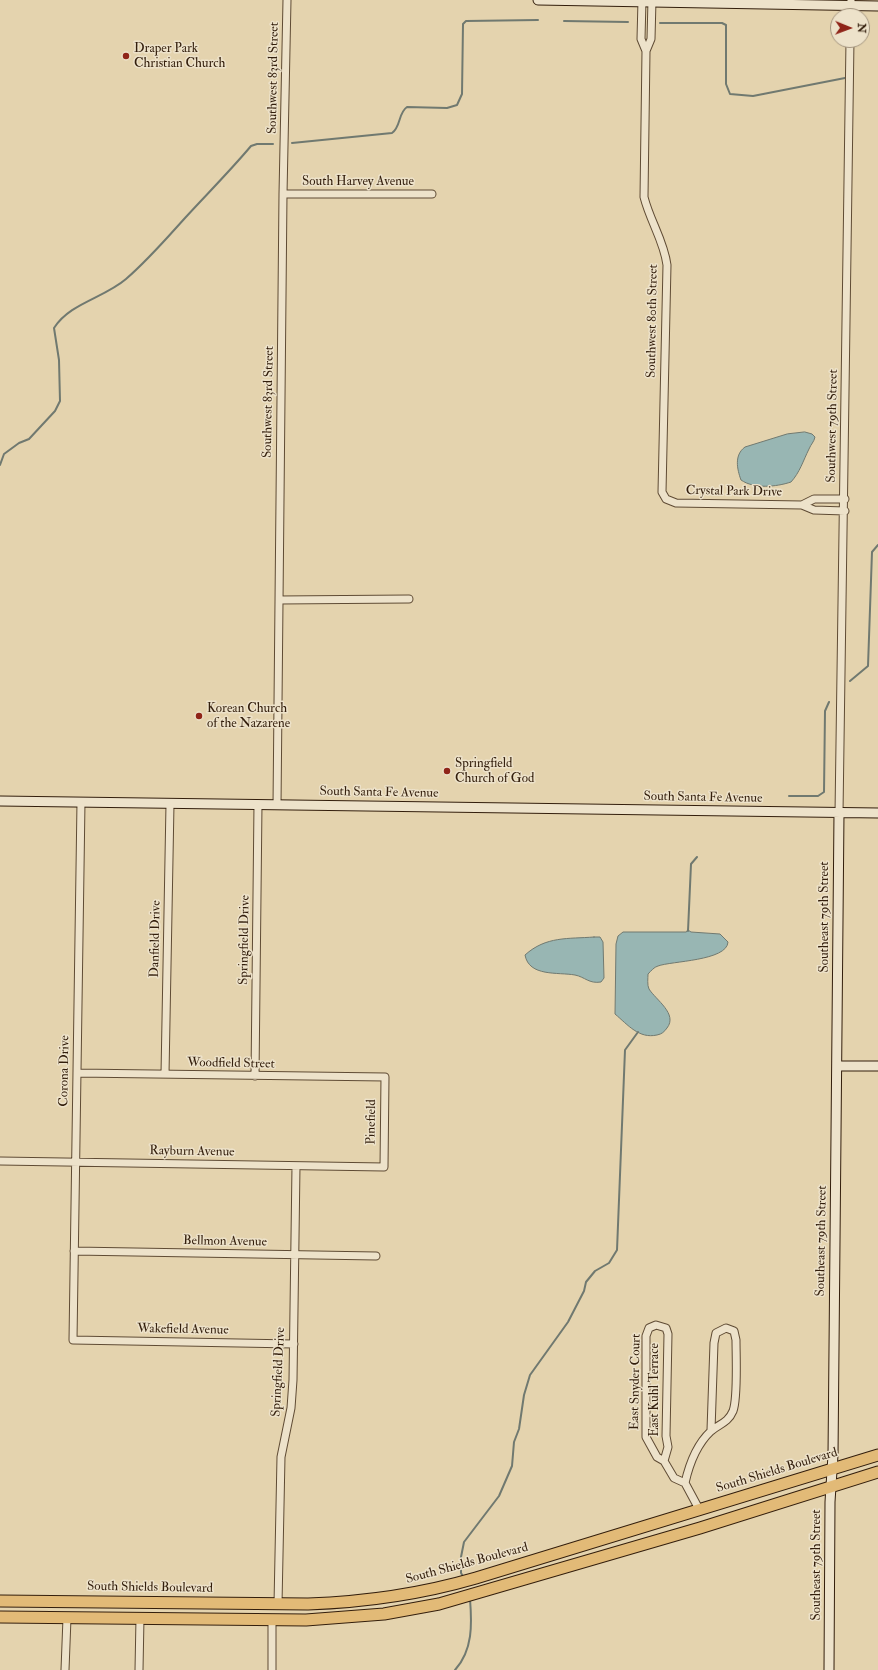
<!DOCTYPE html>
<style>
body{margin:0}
#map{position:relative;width:878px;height:1670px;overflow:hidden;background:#e4d3ae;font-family:"IM FELL Double Pica",serif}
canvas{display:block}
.north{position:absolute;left:830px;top:8px;width:40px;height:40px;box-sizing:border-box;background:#ede2ca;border:1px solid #a3947e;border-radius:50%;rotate:91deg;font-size:11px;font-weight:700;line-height:16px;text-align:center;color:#331e0c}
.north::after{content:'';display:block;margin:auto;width:14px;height:18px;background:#8f2418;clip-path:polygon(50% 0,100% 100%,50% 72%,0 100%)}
</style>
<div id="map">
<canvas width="878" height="1670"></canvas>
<div class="north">N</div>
</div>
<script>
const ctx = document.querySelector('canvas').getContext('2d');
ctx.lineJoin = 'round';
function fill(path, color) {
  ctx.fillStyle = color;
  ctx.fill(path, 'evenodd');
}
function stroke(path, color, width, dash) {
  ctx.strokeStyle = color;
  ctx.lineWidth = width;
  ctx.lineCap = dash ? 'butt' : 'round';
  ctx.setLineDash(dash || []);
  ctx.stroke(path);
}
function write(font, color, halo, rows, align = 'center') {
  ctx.font = font + ' "IM FELL Double Pica",serif';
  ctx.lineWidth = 3;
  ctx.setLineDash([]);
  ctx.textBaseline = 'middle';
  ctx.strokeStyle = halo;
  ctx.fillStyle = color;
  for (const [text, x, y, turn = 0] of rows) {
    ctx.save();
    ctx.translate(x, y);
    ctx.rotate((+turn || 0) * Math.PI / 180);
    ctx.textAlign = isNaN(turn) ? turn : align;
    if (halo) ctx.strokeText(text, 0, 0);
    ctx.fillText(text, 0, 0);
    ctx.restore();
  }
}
const water = new Path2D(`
 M805,432L812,434L815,437C814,442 811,444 809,449C803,461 800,472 791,482C776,487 754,489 741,480C737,469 734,455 745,447L787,434Z
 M688,930L691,932L720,934L728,942C727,961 671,961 658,966C654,967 651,971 648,974C648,978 647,985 649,989C656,1000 678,1014 667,1028C664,1032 662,1034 657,1035C639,1039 628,1025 615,1014L616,944L618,936L623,932H686Z
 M594,937H600L603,942L604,978L601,982C589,984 585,977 575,975C558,972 529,977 525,955C546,936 568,939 594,937Z`);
fill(water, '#98b6b3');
stroke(water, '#707970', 1);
stroke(new Path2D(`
 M564,21L628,22
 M660,23H722L726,25V84L730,94L753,96L845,78
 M292,143L392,133C401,127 398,113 407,107L447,108L457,105L462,94L463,24L466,21L538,20
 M0,465L4,454L19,443L29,439L55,411L60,401L59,360L54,328C70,303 104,298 126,279C148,260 166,239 185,218C207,194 230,171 251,146L257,144H273
 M850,681L868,666L872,552L878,545
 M789,796H818L824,792L825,711L829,702
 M688,931L691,864L697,857
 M464,1578L461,1573V1557L464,1542L499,1496L512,1466L514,1442L519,1429L524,1395L530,1375L568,1322L584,1291L586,1282L595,1271L609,1263L617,1250L625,1050L638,1032
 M455,1670C473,1650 472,1624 470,1599`), '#707970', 2);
const street = new Path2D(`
 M642,0L641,39L646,51L644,197C650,221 664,241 667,265L662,492L666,499L676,503L802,505L814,510L845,511
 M851,0V16
 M646,51L651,39L652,0
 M283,194H432
 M802,505L814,499H845
 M279,600L409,599
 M81,802L73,1340L294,1344
 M277,805L283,194L287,0
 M839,813L850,40
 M165,1074L170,804
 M255,1076L258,804
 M0,1161L384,1167L385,1077L77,1073
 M74,1251L376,1256
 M656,1325L666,1328L668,1334L666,1436L668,1447L664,1461L657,1457L646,1437V1336L649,1328Z
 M664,1461L674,1478L685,1483L699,1509
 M685,1483C689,1465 696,1445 711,1431C719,1424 728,1423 733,1411C738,1398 736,1356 736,1340L734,1331L726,1328L716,1333L714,1343L711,1430
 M278,1604L281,1457L291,1408L293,1380L296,1166
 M65,1670L67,1618
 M139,1670L140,1618
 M272,1670V1619`);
const secondary = new Path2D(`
 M538,0L878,6
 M0,801L878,813
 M837,1066H878
 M829,1670L830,1502L833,1455L839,813`);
const primary = new Path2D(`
 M0,1601L308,1604C365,1602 421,1594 476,1578L878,1455
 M0,1617L306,1620L384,1614L439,1604L700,1528L878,1472`);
stroke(street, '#5f4b34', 9);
stroke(secondary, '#331e0c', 11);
stroke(primary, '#331e0c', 13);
stroke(street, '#ede2ca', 7);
stroke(secondary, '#ede2ca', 9);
stroke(primary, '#e2ba77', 11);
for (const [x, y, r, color] of [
 [126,56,4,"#8f2418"],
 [199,716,4,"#8f2418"],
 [447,771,4,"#8f2418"]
]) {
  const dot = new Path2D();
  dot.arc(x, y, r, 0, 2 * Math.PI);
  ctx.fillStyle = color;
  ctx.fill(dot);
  stroke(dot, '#ede2ca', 1.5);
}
write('13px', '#331e0c', '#ede2ca', [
 ["Draper Park",134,49],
 ["Christian Church",134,64],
 ["Korean Church",207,709],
 ["of the Nazarene",207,724],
 ["Springfield",455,764],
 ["Church of God",455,779]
], 'left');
write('13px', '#331e0c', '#ede2ca', [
 ["Southwest 83rd Street",274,78,-89],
 ["South Harvey Avenue",358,182],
 ["Southwest 80th Street",653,321,-89],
 ["Southwest 83rd Street",269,402,-89],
 ["Southwest 79th Street",833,426,-89],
 ["Crystal Park Drive",734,492,1],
 ["South Santa Fe Avenue",379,793,1],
 ["South Santa Fe Avenue",703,798,1],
 ["Southeast 79th Street",825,917,-90],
 ["Danfield Drive",156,939,-89],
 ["Springfield Drive",245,940,-89],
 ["Woodfield Street",231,1064,1],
 ["Corona Drive",65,1071,-89],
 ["Pinefield",372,1122,-89],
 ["Rayburn Avenue",192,1152,1],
 ["Southeast 79th Street",822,1241,-89],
 ["Bellmon Avenue",225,1242,1],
 ["Wakefield Avenue",183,1330,1],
 ["Springfield Drive",279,1372,-87],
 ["East Snyder Court",636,1382,-89],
 ["East Kuhl Terrace",655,1390,-90],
 ["South Shields Boulevard",777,1471,-17],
 ["South Shields Boulevard",467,1564,-15],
 ["Southeast 79th Street",817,1565,-90],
 ["South Shields Boulevard",150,1588,1]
]);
</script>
